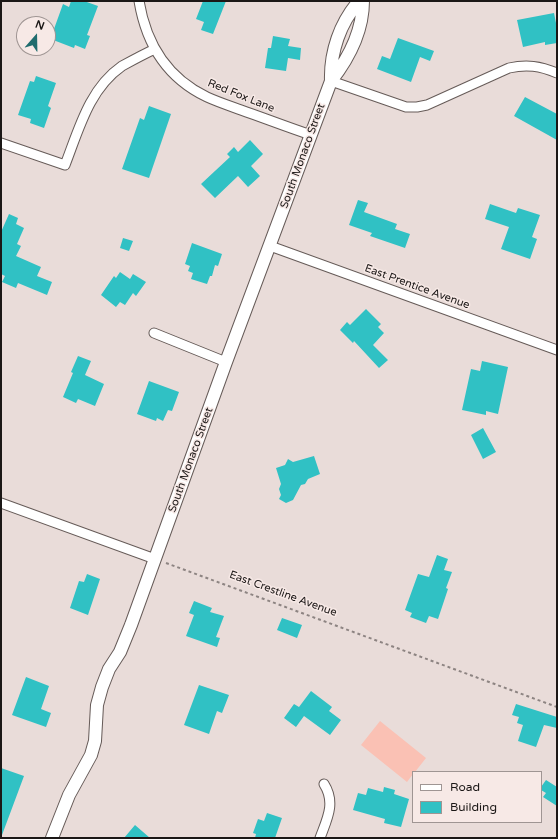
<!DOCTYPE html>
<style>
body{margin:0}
#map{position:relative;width:558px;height:839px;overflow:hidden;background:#e9dcd9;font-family:"Varela Round",sans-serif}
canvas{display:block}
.frame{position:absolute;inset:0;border:2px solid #1b1716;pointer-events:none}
.legend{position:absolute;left:412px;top:771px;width:130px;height:52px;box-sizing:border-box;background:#f7e9e6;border:1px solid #9f9593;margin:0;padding:5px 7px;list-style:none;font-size:12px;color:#1b1716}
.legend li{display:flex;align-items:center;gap:8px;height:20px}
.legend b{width:20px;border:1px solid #9f9593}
.north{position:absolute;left:16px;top:16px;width:40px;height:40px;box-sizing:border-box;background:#f7e9e6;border:1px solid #9f9593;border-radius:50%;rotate:20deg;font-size:11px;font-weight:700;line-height:16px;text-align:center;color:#1b1716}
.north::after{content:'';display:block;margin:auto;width:14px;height:18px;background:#206c6e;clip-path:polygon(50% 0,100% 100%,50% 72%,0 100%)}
</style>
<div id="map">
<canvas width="558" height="839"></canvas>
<div class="frame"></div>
<ul class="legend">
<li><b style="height:5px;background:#fff"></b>Road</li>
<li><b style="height:11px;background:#30c1c4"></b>Building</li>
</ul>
<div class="north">N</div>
</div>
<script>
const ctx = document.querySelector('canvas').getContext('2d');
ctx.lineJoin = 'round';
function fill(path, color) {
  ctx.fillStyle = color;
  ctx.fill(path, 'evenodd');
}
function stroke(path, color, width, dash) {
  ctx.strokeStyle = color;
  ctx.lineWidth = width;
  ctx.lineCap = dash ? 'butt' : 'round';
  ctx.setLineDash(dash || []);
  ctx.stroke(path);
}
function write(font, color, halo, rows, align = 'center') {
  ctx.font = font + ' "Varela Round",sans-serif';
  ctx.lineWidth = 3;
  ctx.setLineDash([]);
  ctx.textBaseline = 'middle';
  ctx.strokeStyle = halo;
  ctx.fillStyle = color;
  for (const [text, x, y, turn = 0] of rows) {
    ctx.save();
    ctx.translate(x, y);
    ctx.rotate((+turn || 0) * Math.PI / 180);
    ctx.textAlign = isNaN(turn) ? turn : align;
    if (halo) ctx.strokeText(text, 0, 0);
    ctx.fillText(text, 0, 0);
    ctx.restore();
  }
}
fill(new Path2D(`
 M380,721L426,758L415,772H413V774L407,782L361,745Z`), '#fac1b4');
fill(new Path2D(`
 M71,1H84L98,6L87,35L90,36L85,49L75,45L74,48L48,38V27L54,29L63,4L69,7Z
 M203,1H226L213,34L201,30L204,22L196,19Z
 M554,13L557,28V43L545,45V42L523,47L517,20Z
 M273,36L290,39L288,46L301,48L300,60L288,58L286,71L265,68L268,48H271Z
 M398,38L434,51L430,61L420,57L411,82L377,69L382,56L390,59Z
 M36,76L56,83L48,106L51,108L44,128L30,123L31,119L18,115L30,81L34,82Z
 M525,97L557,114V140L514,116Z
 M149,106L171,114L149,178L122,169L140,118L144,120Z
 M250,140L263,154L251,166L260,176L248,187L238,176L215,198L201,184L230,157L227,154L234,147L238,152Z
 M358,200L368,203L364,212L397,224L395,229L410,234L405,248L370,236L372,233L349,225Z
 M490,204L516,213L518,208L540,215L532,237L537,239L530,259L501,249L509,227L485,219Z
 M9,214L18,218L16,224L24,228L17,244L21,246L16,256L41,267L37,276L52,282L47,295L18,283L16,288L2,282L5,276L1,274V232Z
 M123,238L133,241L129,251L120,248Z
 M192,243L222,254L218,266L215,265L212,276H210L207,284L191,279L193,273L188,271L190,266L185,264Z
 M120,272L130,279L133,274L146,282L136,296L133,293L125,305L120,302L116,307L101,295L114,276L116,278Z
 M366,309L381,324L378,327L384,333L373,345L388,360L379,368L354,341L353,343L340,330L347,322L350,325Z
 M78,356L91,361L85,375L104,384L95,406L78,399L76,403L63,397L73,373L71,372Z
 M482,361L508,367L498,414L486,411V415L462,410L471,369L480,371Z
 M149,381L179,392L172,411L168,410L163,421L157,418L156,421L137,414Z
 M483,428L496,452L483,459L471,435Z
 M314,456L320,474L308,479L305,484L301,485L293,500L286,503L279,499L281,495L279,489L281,484L276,468L285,465L288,459L293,462Z
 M437,555L448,559L444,570L452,572L446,588L448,589L438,619L429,616L426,623L410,617L412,613L405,610L418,574L429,577Z
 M87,574L100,579L88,615L70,608L79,581L84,582Z
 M194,601L212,608L210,612L224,616L216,637L220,638L217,647L186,636L194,615L189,613Z
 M282,618L302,625L297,638L277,630Z
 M26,677L49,686L41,709L51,713L46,727L12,715Z
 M199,685L229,695L222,713L217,711L209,734L184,725Z
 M311,691L332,707L329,711L341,720L330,735L304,716L296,727L284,718L294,704L299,707Z
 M516,704L557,717V728L544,725L536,747L518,741L523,725L517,723L519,717L512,715Z
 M1,768L24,776L2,835L1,834Z
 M546,780L557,787V806L543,797L546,793L541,790V787Z
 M384,787L395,790L394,794L409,799L401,827L384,823L385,819L353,810L358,793L366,795L368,788L383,792Z
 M267,813L282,818L275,838H255L256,834L253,833L258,819L264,821Z
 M135,825L150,838H124Z`), '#30c1c4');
const minor = new Path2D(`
 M139,1C146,43 167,78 207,97C218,102 230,106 241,110C264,118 287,127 311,135
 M331,81L406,107H417L427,105L509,68C527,64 540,66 557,73
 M1,143L65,165C79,129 89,89 122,66C133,60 144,54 155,49
 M270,246L557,350
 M154,333L226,362
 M1,503L155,559
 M320,838C327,819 336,803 324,784`);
const tertiary = new Path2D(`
 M331,81C330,52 340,23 359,1
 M52,838L69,795L91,755L95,741L97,705L102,687L109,669L120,652L131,625L226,362L331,81C349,58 363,31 363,1`);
stroke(minor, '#665b58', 11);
stroke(tertiary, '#665b58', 14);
stroke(new Path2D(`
 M166,563L557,707`), '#8d8482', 2, [3, 3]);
stroke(minor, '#fff', 9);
stroke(tertiary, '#fff', 12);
write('11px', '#1b1716', '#f7e9e6', [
 ["Red Fox Lane",241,96,22],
 ["South Monaco Street",303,156,-70],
 ["East Prentice Avenue",417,287,20],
 ["South Monaco Street",191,460,-70],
 ["East Crestline Avenue",283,594,20]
]);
</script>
